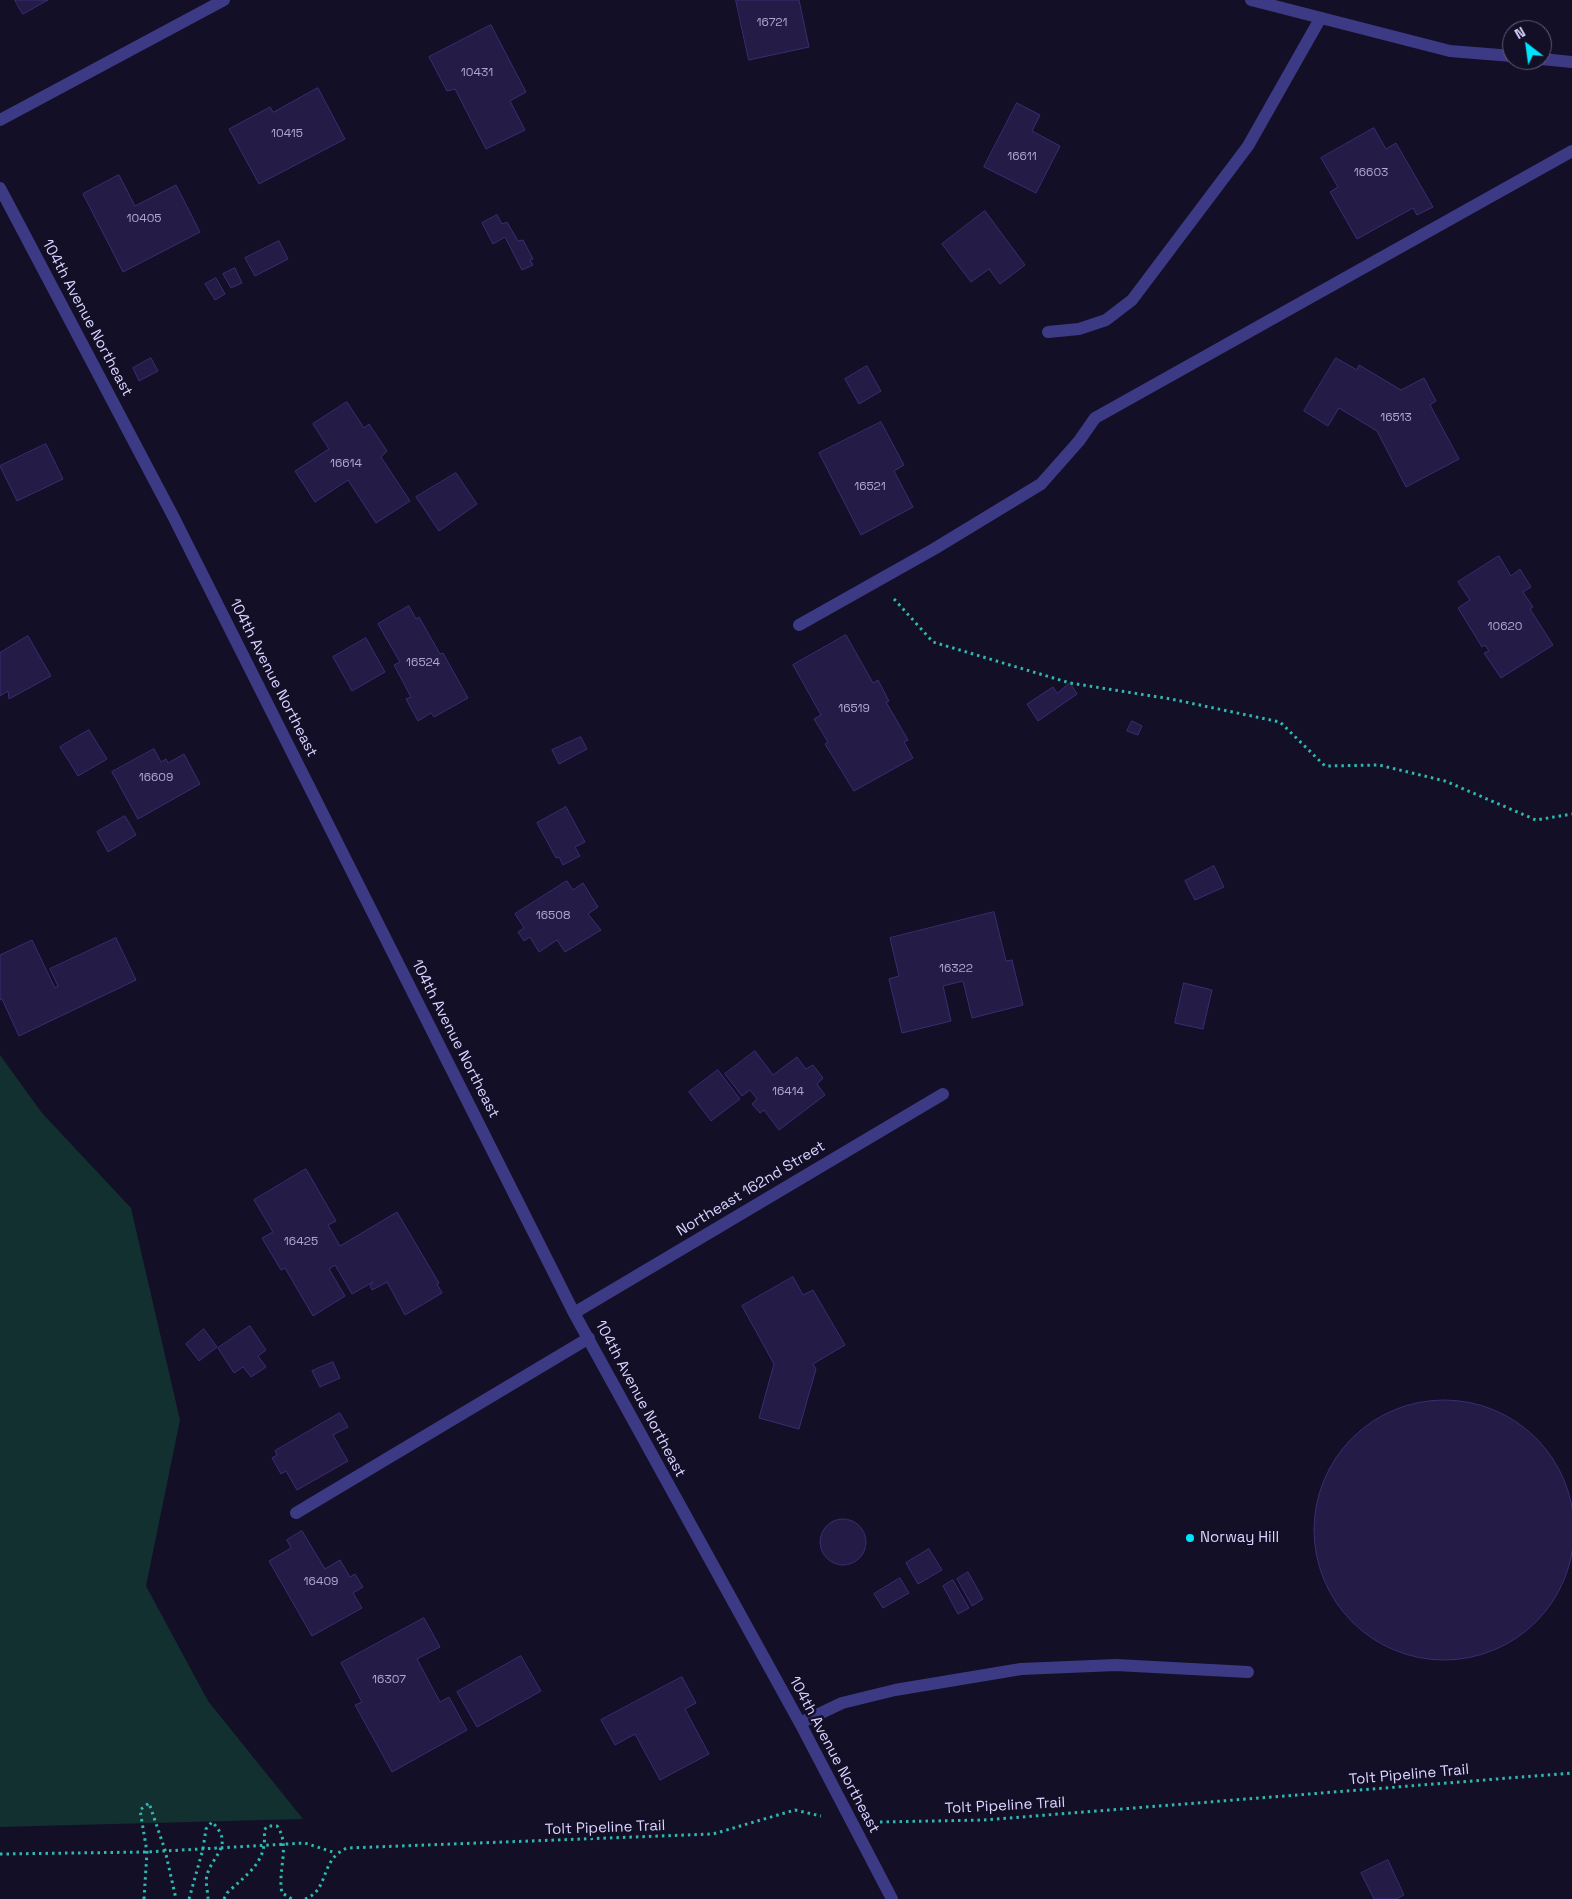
<!DOCTYPE html>
<style>
body{margin:0}
#map{position:relative;width:1572px;height:1899px;overflow:hidden;background:#130f26;font-family:"Space Grotesk",sans-serif}
canvas{display:block}
.north{position:absolute;left:1502px;top:20px;width:50px;height:50px;box-sizing:border-box;background:#130f26;border:1px solid #625e7d;border-radius:50%;rotate:330deg;font-size:14px;font-weight:700;line-height:20px;text-align:center;color:#d9d4ff}
.north::after{content:'';display:block;margin:auto;width:18px;height:22px;background:#00e5ff;clip-path:polygon(50% 0,100% 100%,50% 72%,0 100%)}
</style>
<div id="map">
<canvas width="1572" height="1899"></canvas>
<div class="north">N</div>
</div>
<script>
const ctx = document.querySelector('canvas').getContext('2d');
ctx.lineJoin = 'round';
function fill(path, color) {
  ctx.fillStyle = color;
  ctx.fill(path, 'evenodd');
}
function stroke(path, color, width, dash) {
  ctx.strokeStyle = color;
  ctx.lineWidth = width;
  ctx.lineCap = dash ? 'butt' : 'round';
  ctx.setLineDash(dash || []);
  ctx.stroke(path);
}
function write(font, color, halo, rows, align = 'center') {
  ctx.font = font + ' "Space Grotesk",sans-serif';
  ctx.lineWidth = 5;
  ctx.setLineDash([]);
  ctx.textBaseline = 'middle';
  ctx.strokeStyle = halo;
  ctx.fillStyle = color;
  for (const [text, x, y, turn = 0] of rows) {
    ctx.save();
    ctx.translate(x, y);
    ctx.rotate((+turn || 0) * Math.PI / 180);
    ctx.textAlign = isNaN(turn) ? turn : align;
    if (halo) ctx.strokeText(text, 0, 0);
    ctx.fillText(text, 0, 0);
    ctx.restore();
  }
}
fill(new Path2D(`
 M0,1055L42,1113L131,1208L180,1420L146,1586L208,1701L303,1819L0,1827Z`), '#12302f');
const building = new Path2D(`
 M15,0H48L23,14Z
 M736,0H799L809,47L749,60Z
 M491,25L526,92L510,101L525,130L486,149L455,89L447,91L429,57Z
 M318,88L345,139L259,184L229,129L270,107L273,112Z
 M1017,103L1040,115L1032,131L1060,146L1036,193L984,167Z
 M1374,128L1386,149L1396,143L1433,207L1417,215L1413,208L1357,239L1330,192L1338,187L1321,158Z
 M119,175L135,206L176,185L200,232L123,272L83,194Z
 M985,211L1025,265L1000,284L989,269L971,282L942,244Z
 M497,215L502,224L507,222L518,241L523,240L533,259L530,260L533,265L522,270L505,237L493,244L482,223Z
 M279,241L288,259L255,276L245,258Z
 M235,268L242,283L231,288L223,274Z
 M216,278L225,294L215,300L205,284Z
 M151,358L158,371L139,381L133,368Z
 M1336,358L1357,370L1359,365L1401,390L1424,378L1436,401L1430,405L1459,459L1406,487L1377,431L1339,408L1328,426L1304,411Z
 M867,366L881,391L859,404L845,379Z
 M347,402L364,428L369,424L387,451L381,457L410,501L376,523L348,480L315,502L295,471L329,449L313,424Z
 M881,422L904,465L894,471L913,507L861,535L819,453Z
 M46,444L63,479L17,501L0,466Z
 M456,473L477,504L439,531L416,497Z
 M1499,556L1511,576L1520,569L1531,587L1523,592L1533,607L1530,609L1553,645L1501,678L1484,653L1489,651L1485,645L1482,647L1458,608L1470,600L1458,582Z
 M409,606L416,619L419,617L440,654L443,653L468,698L434,717L431,713L418,721L406,699L411,697L394,665L400,662L378,624Z
 M846,635L873,683L878,680L889,701L886,702L908,740L904,742L913,758L854,791L825,744L828,742L814,719L821,715L793,665Z
 M28,636L51,676L9,699L8,691L0,696V653Z
 M366,638L385,672L352,691L333,657Z
 M1070,683L1077,694L1038,721L1027,704L1053,687L1057,693Z
 M1132,721L1142,726L1138,735L1127,731Z
 M89,730L107,759L78,776L60,747Z
 M581,737L587,749L559,764L552,750Z
 M154,749L161,762L166,759L168,763L184,754L200,784L138,819L112,772Z
 M566,807L585,842L575,847L580,856L563,865L559,857L556,858L537,823Z
 M125,816L136,835L108,852L97,832Z
 M1214,866L1224,887L1195,900L1185,881Z
 M567,881L573,890L583,883L598,907L588,914L601,930L565,952L557,940L539,952L530,937L524,941L518,932L524,928L515,914Z
 M994,912L1006,961L1012,960L1023,1005L972,1018L963,981L943,986L951,1021L902,1033L889,979L899,976L890,938Z
 M116,938L136,980L19,1036L2,999L0,1000V955L32,940L55,988L58,986L50,969Z
 M1184,983L1212,990L1203,1029L1175,1023Z
 M755,1051L773,1075L797,1057L806,1069L813,1065L823,1078L817,1084L825,1095L779,1130L764,1110L760,1113L752,1104L757,1099L750,1090L742,1096L725,1074Z
 M718,1070L740,1099L711,1121L689,1092Z
 M306,1169L336,1221L328,1225L340,1246L397,1212L439,1283L437,1284L442,1293L405,1315L387,1282L372,1290L370,1286L373,1282L352,1294L335,1265L329,1269L345,1296L313,1316L285,1268L281,1270L262,1238L273,1232L254,1200Z
 M793,1277L803,1295L813,1290L845,1345L813,1364L816,1369L799,1429L759,1418L774,1364L742,1306Z
 M250,1326L266,1350L258,1356L266,1367L251,1377L243,1367L234,1373L218,1348Z
 M204,1329L217,1347L199,1361L186,1344Z
 M333,1362L340,1378L320,1387L312,1371Z
 M1314 1530a130 130 0 1 1 260 0a130 130 0 1 1-260 0Z
 M340,1413L348,1427L333,1435L348,1461L297,1490L286,1471L281,1474L272,1458L277,1455L275,1451Z
 M820 1542a23 23 0 1 1 46 0a23 23 0 1 1-46 0Z
 M302,1531L325,1569L340,1560L350,1577L355,1574L363,1587L353,1593L362,1608L312,1636L269,1561L291,1548L287,1540Z
 M929,1549L942,1570L918,1584L906,1563Z
 M968,1572L983,1599L972,1606L957,1579Z
 M900,1578L909,1593L883,1608L874,1594Z
 M953,1580L969,1608L958,1614L943,1586Z
 M424,1618L440,1647L417,1659L440,1702L449,1697L467,1730L392,1772L355,1705L362,1702L341,1663Z
 M521,1656L541,1691L477,1727L457,1692Z
 M682,1677L696,1703L685,1709L709,1754L660,1780L635,1734L615,1745L601,1720Z
 M1388,1860L1404,1895L1396,1899H1374L1361,1873Z`);
fill(building, '#241b47');
stroke(building, '#3b2d73', 1);
stroke(new Path2D(`
 M894,599L933,642L1070,683L1171,699L1280,722L1325,766L1379,765L1445,781L1536,820L1572,814
 M880,1822L984,1820L1572,1773
 M0,1854L147,1852L305,1843L336,1853
 M144,1899L147,1852L140,1810L149,1803L165,1850L176,1899
 M189,1899L203,1849L206,1829L212,1822C235,1845 213,1854 207,1875C205,1882 208,1892 208,1899
 M224,1899L227,1893C248,1873 268,1862 264,1830L268,1826H277C291,1845 277,1871 282,1893L292,1899
 M305,1899C330,1890 319,1860 347,1848L713,1834L795,1810L821,1816`), '#2fb8b0', 3, [2.5, 4]);
stroke(new Path2D(`
 M1048,332L1079,329L1106,320L1132,300L1248,146L1320,19
 M799,625L934,549L1041,484L1079,441L1095,418L1572,151
 M296,1513L589,1338
 M800,1723L842,1703L895,1690L1021,1669L1116,1665L1248,1672`), '#3d3a85', 12);
stroke(new Path2D(`
 M1251,0L1450,51L1512,56
 M1542,59L1572,62
 M0,120L224,0
 M0,188L173,516L574,1313L800,1723L892,1899
 M574,1313L943,1094`), '#3d3a85', 12);
for (const [x, y, r, color] of [
 [1190,1538,5,"#00e5ff"]
]) {
  const dot = new Path2D();
  dot.arc(x, y, r, 0, 2 * Math.PI);
  ctx.fillStyle = color;
  ctx.fill(dot);
  stroke(dot, '#130f26', 2);
}
write('12px', '#aca6d1', null, [
 ["16721",772,23],
 ["10431",477,73],
 ["10415",287,134],
 ["16611",1022,157],
 ["16603",1371,173],
 ["10405",144,219],
 ["16513",1396,418],
 ["16614",346,464],
 ["16521",870,487],
 ["10620",1505,627],
 ["16524",423,663],
 ["16519",854,709],
 ["16609",156,778],
 ["16508",553,916],
 ["16322",956,969],
 ["16414",788,1092],
 ["16425",301,1242],
 ["16409",321,1582],
 ["16307",389,1680]
]);
write('15px', '#d9d4ff', '#130f26', [
 ["104th Avenue Northeast",87,318,62],
 ["104th Avenue Northeast",273,678,63],
 ["104th Avenue Northeast",455,1039,63],
 ["Northeast 162nd Street",751,1189,-31],
 ["104th Avenue Northeast",640,1399,62],
 ["104th Avenue Northeast",834,1755,62],
 ["Tolt Pipeline Trail",1409,1775,-5],
 ["Tolt Pipeline Trail",1005,1806,-3],
 ["Tolt Pipeline Trail",605,1828,-2]
]);
write('15px', '#d9d4ff', '#130f26', [
 ["Norway Hill",1200,1538]
], 'left');
</script>
